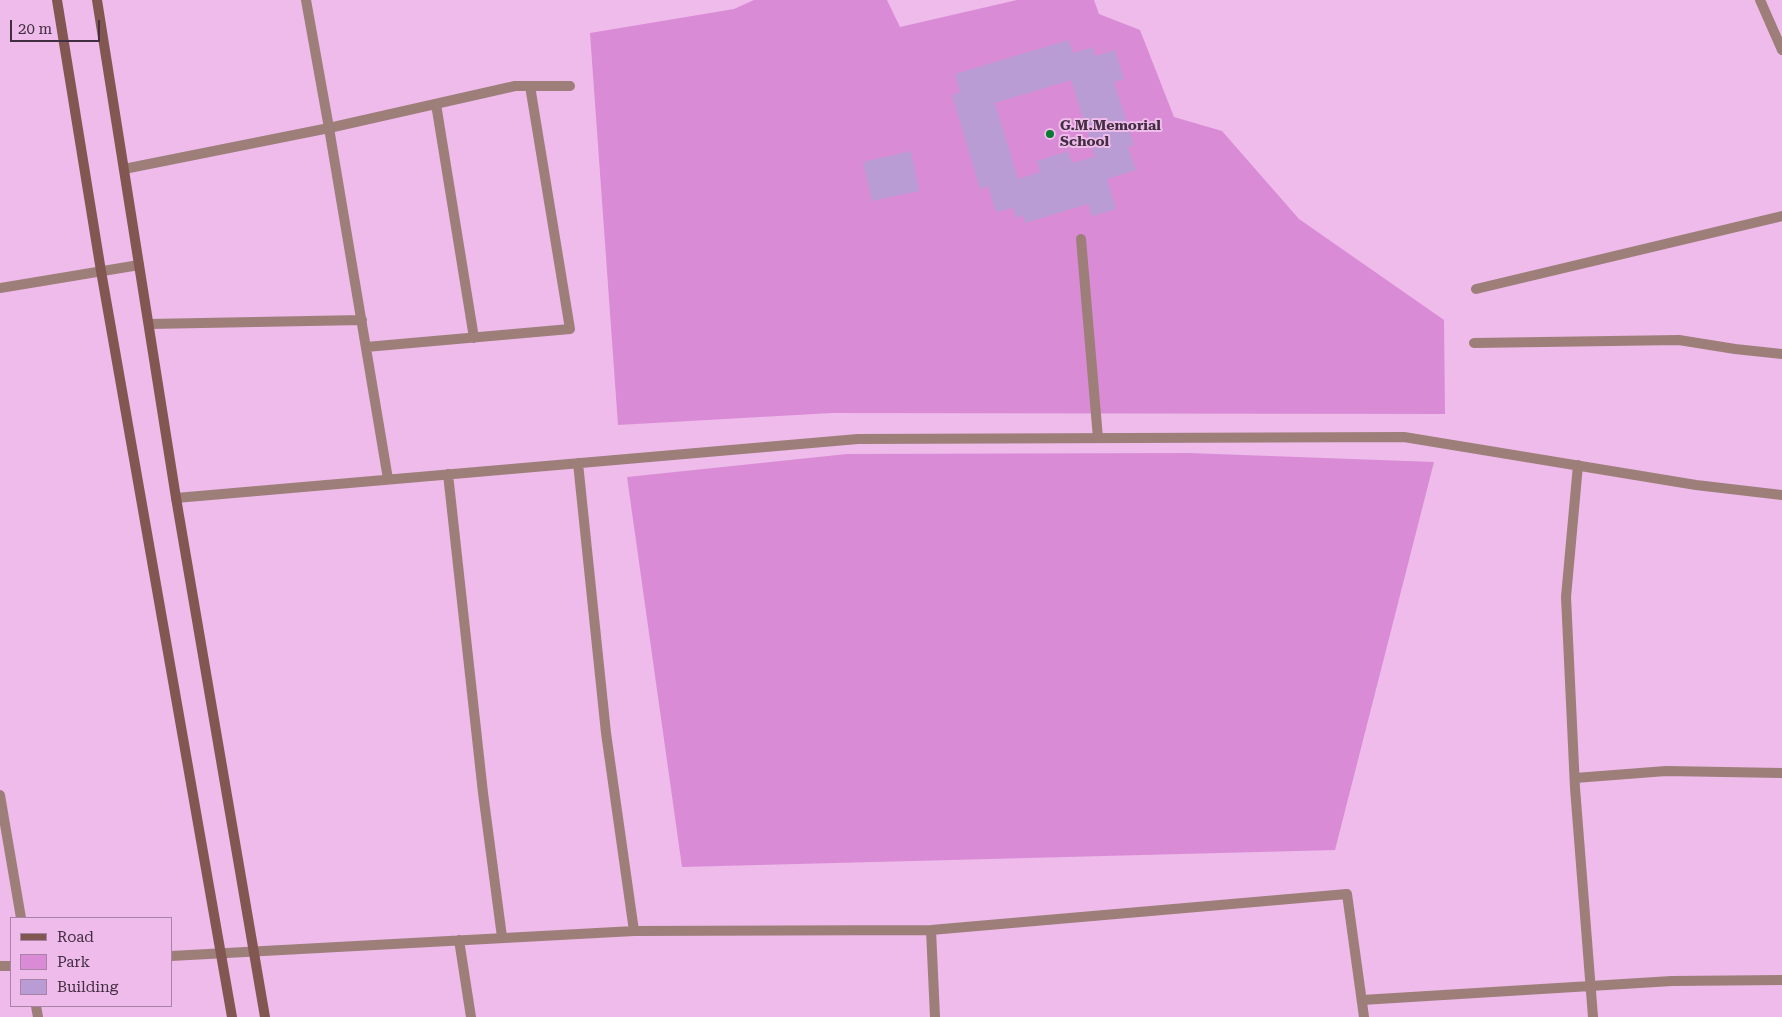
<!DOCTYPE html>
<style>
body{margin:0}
#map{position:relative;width:1782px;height:1017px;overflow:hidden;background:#eebbeb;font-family:"Roboto Serif",serif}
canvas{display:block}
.legend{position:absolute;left:10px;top:917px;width:162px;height:90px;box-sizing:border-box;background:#eebbeb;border:1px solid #a982a7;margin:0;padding:6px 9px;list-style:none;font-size:15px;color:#422d41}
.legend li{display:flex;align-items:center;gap:10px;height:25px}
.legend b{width:25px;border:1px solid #a982a7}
.scale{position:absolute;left:10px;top:20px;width:90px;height:22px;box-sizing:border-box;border:2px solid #422d41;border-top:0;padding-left:6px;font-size:15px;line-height:18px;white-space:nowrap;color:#422d41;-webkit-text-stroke:4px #eebbeb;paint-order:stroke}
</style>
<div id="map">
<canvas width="1782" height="1017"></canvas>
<ul class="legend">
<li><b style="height:6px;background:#825751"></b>Road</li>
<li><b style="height:14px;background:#d98cd5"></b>Park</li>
<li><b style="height:14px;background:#ba9cd5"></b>Building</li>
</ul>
<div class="scale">20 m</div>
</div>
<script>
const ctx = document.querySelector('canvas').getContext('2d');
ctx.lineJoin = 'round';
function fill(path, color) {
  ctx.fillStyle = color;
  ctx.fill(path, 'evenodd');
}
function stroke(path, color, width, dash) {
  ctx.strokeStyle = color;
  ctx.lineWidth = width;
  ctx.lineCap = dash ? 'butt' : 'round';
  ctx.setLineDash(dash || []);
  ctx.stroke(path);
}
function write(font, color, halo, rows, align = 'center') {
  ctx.font = font + ' "Roboto Serif",serif';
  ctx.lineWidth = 4;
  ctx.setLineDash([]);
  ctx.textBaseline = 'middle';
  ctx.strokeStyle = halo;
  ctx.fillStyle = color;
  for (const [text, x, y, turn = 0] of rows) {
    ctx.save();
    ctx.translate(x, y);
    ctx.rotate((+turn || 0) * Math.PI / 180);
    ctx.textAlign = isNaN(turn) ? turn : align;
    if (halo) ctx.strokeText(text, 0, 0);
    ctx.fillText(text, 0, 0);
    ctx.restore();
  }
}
fill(new Path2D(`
 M754,0H887L900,27L1017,0H1094L1099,14L1140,30L1174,117L1222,131L1299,219L1444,320L1445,414L832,413L618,425L590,33L734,9Z
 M1188,453L1434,462L1335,850L682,867L627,477L847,454Z`), '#d98cd5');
fill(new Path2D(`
 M1069,40L1073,53L1093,47L1095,56L1115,50L1124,79L1114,82L1134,145L1128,147L1136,170L1107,179L1116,209L1092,216L1088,204L1025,223L1023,215L1016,218L1013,208L996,212L988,186L980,189L952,95L960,92L955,74ZM1071,80L1095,157L1072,163L1068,151L1037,161L1040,172L1018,179L995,103Z
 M911,151L919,191L872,201L863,162Z`), '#ba9cd5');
stroke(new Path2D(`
 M1760,0L1782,50
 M436,104L474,338
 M124,169L329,128L306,0
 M1081,239L1098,438
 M0,288L139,265
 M1476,289L1782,216
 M149,324L362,320
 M1474,343L1679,340L1735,349L1782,354
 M366,347L570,329L530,86
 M578,463L606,733L634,931
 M1578,465L1566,597L1575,788L1593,1017
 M448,474L483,793L502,937
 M388,479L329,128L515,86H570
 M176,498L858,439L1404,437L1696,485L1782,495
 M1575,778L1666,771L1782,773
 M0,795L21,918
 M931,930L935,1017
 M459,940L471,1017
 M171,956L634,931L931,930L1347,894L1364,1017
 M0,966H11
 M1362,1000L1672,981L1782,980
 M36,1006L38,1017`), '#9d7e79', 10);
stroke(new Path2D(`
 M57,0L101,271L232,1017
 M97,0L176,498L265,1017`), '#825751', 10);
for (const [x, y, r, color] of [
 [1050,134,5,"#087b31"]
]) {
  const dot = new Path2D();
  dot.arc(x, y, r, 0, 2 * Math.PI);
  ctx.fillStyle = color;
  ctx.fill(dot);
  stroke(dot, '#eebbeb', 2);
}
write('bold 14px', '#422d41', '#eebbeb', [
 ["G.M.Memorial",1060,126],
 ["School",1060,142]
], 'left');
</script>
